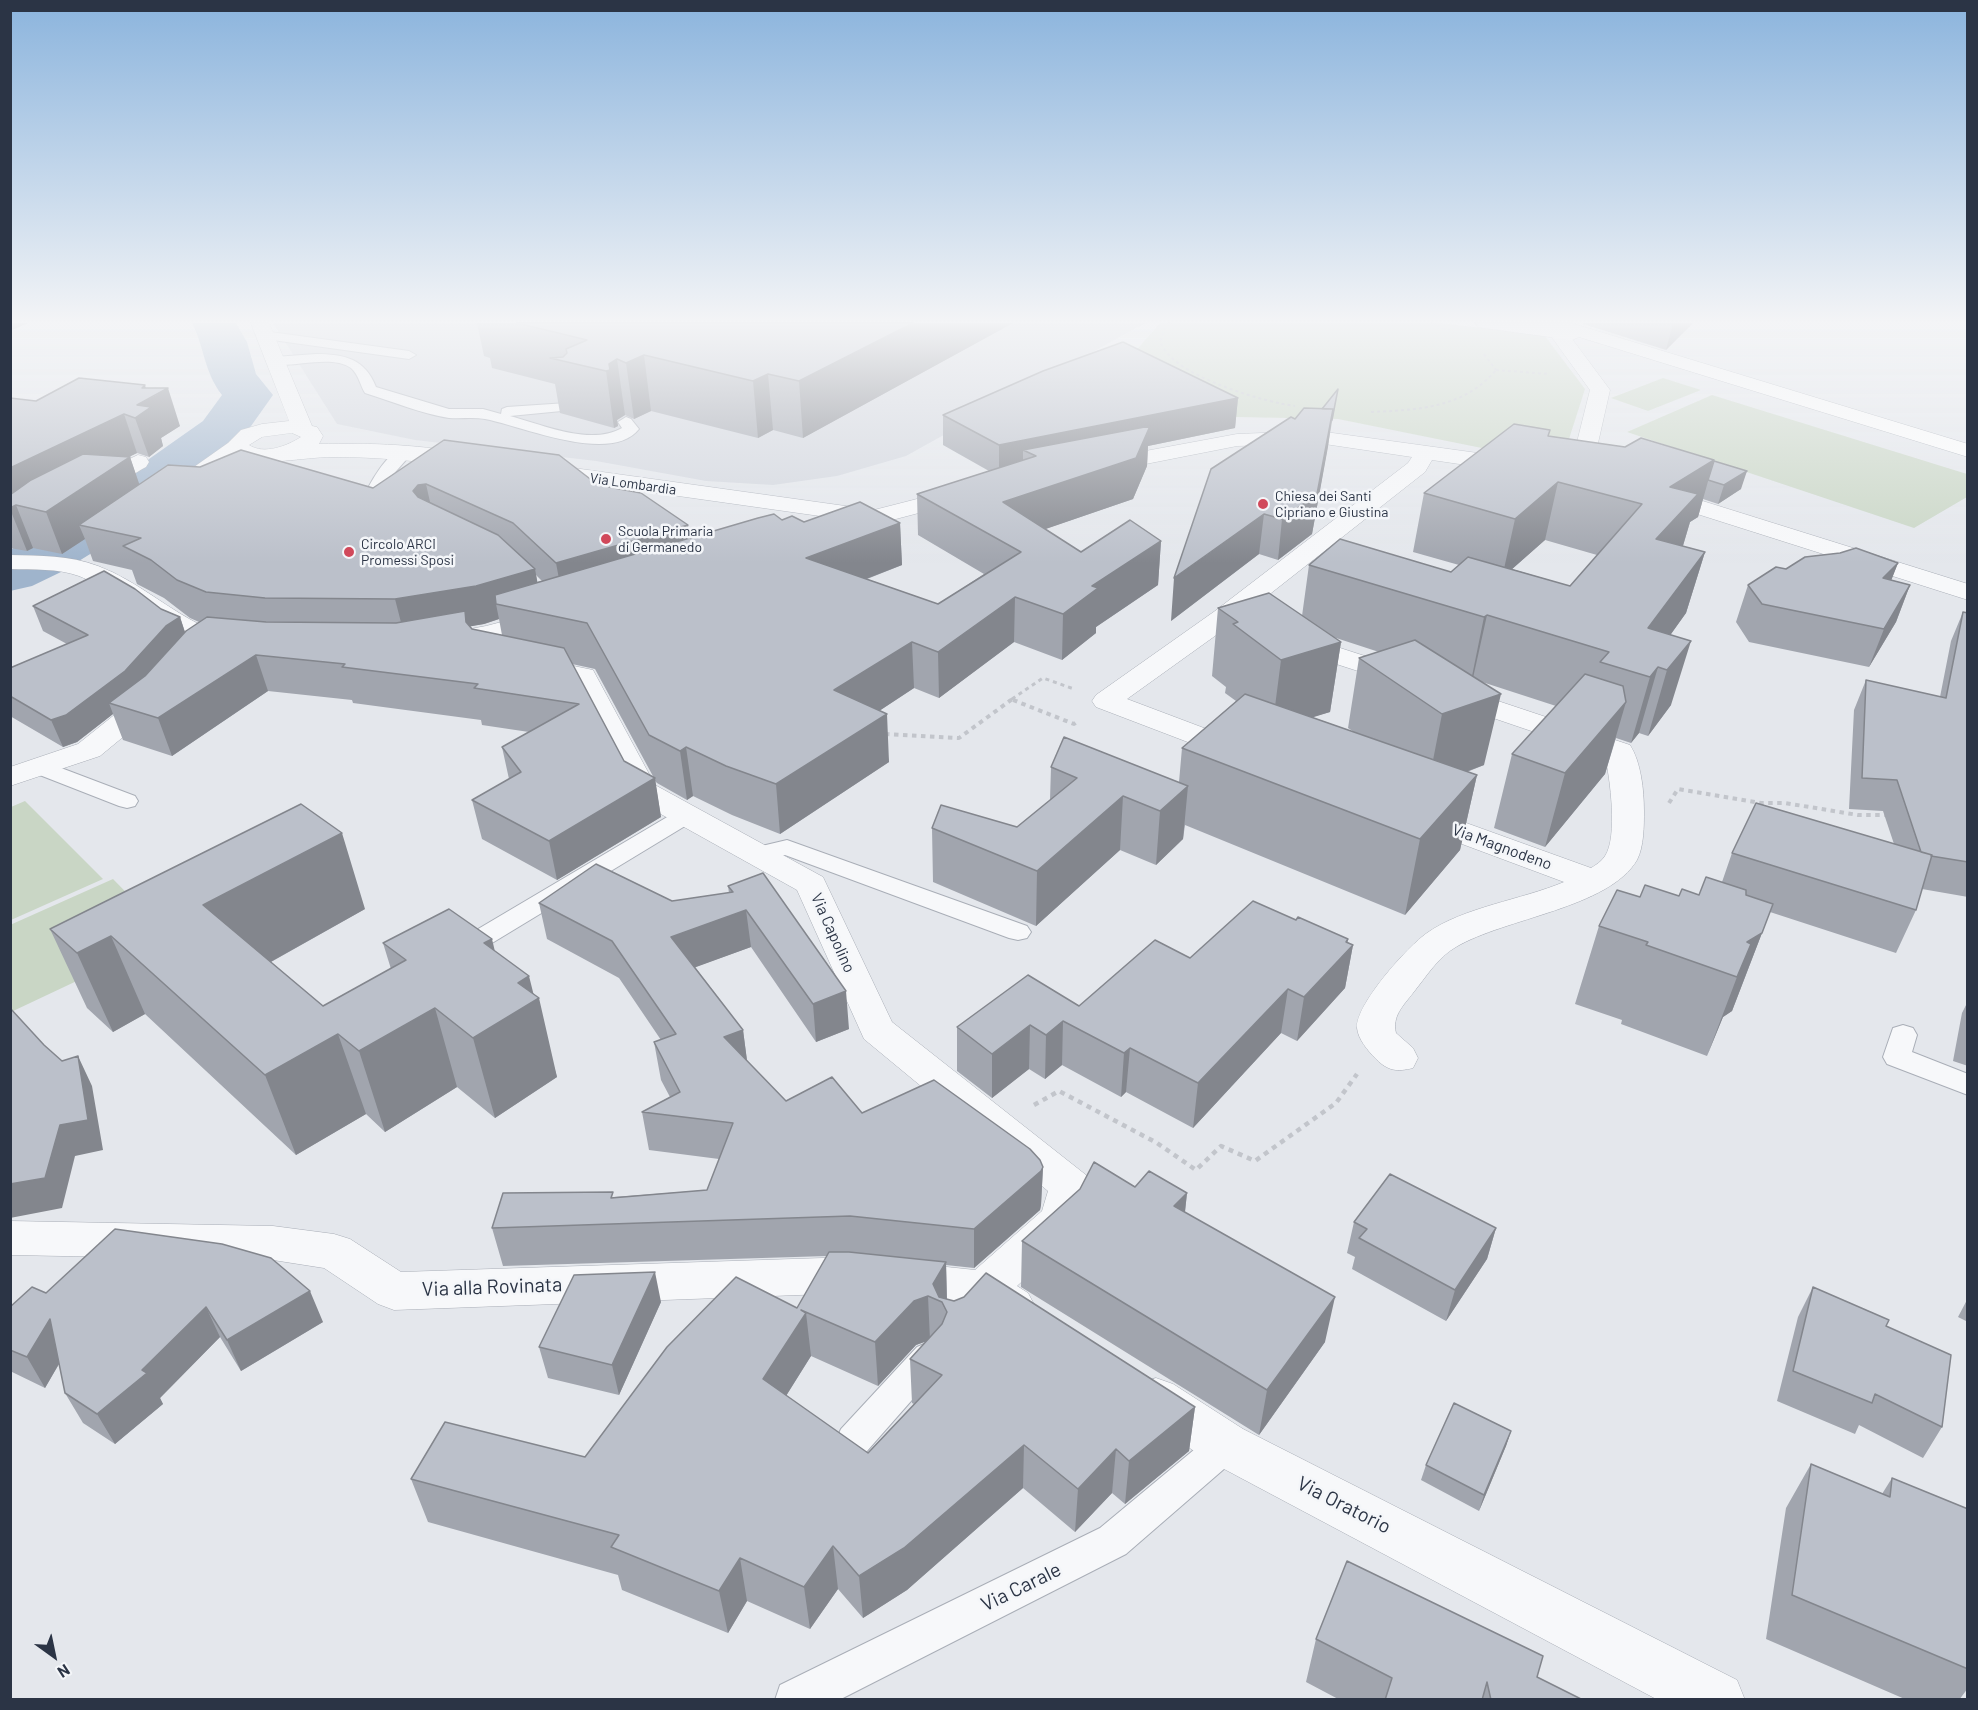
<!DOCTYPE html>
<style>
body{margin:0}
#map{position:relative;width:1978px;height:1710px;overflow:hidden;background:#e4e7ec;font-family:Barlow,sans-serif}
canvas{display:block}
.frame{position:absolute;inset:0;border:12px solid #2b3445;pointer-events:none}
.north{position:absolute;left:24px;top:1626px;width:60px;height:60px;-webkit-text-stroke:4px #f4f6f9;paint-order:stroke;rotate:147deg;font-size:16px;font-weight:700;line-height:24px;text-align:center;color:#2b3445}
.north::after{content:'';display:block;margin:auto;width:21px;height:27px;background:#2b3445;clip-path:polygon(50% 0,100% 100%,50% 72%,0 100%)}
</style>
<div id="map">
<canvas width="1978" height="1710"></canvas>
<div class="frame"></div>
<div class="north">N</div>
</div>
<script>
const ctx = document.querySelector('canvas').getContext('2d');
ctx.lineJoin = 'round';
function fill(path, color) {
  ctx.fillStyle = color;
  ctx.fill(path, 'evenodd');
}
function stroke(path, color, width, dash) {
  ctx.strokeStyle = color;
  ctx.lineWidth = width;
  ctx.lineCap = dash ? 'butt' : 'round';
  ctx.setLineDash(dash || []);
  ctx.stroke(path);
}
function write(font, color, halo, rows, align = 'center') {
  ctx.font = font + ' Barlow,sans-serif';
  ctx.lineWidth = 5;
  ctx.setLineDash([]);
  ctx.textBaseline = 'middle';
  ctx.strokeStyle = halo;
  ctx.fillStyle = color;
  for (const [text, x, y, turn = 0] of rows) {
    ctx.save();
    ctx.translate(x, y);
    ctx.rotate((+turn || 0) * Math.PI / 180);
    ctx.textAlign = isNaN(turn) ? turn : align;
    if (halo) ctx.strokeText(text, 0, 0);
    ctx.fillText(text, 0, 0);
    ctx.restore();
  }
}
fill(new Path2D(`
 M273,323H1145L906,456L837,476L773,485L706,481L596,461L415,440L337,424Z`), '#d2d6de');
fill(new Path2D(`
 M1160,323H1441L1545,336L1585,389L1561,464L1338,419L1235,417L1126,362Z
 M1663,378L1701,390L1648,411L1611,398Z
 M1712,395L1967,474V497L1914,528L1627,432Z
 M25,801L103,879L11,920V807Z
 M113,879L170,937L11,1012L10,925Z`), '#c9d6c5');
fill(new Path2D(`
 M192,323H236L247,342L256,374L273,395L239,443L187,483L160,511L61,572L32,586L10,591V550L120,487L149,459L203,421L222,395C204,372 205,349 192,323Z`), '#9fb4cc');
const service = new Path2D(`
 M263,331L409,351L416,355L409,359L258,338L256,335L258,332Z
 M316,354C345,354 365,359 376,387L449,409H483L501,414L502,409L507,407L567,403L572,404L574,407L572,410L510,416C544,425 590,446 622,428L618,422L626,417L631,419L639,429C611,465 522,426 485,419C473,417 461,419 449,418C422,414 391,401 365,393C360,385 359,375 351,368C329,352 279,373 267,361L274,357Z
 M405,447L413,452L390,478L375,507H363L361,503C368,486 386,452 405,447Z
 M40,760L135,796L138,801L135,806L127,808L119,806L32,772L29,767L32,762Z
 M687,808L695,810L699,815L695,820L469,957L460,959L451,957L447,951L451,945L679,810Z
 M787,840L1027,926L1031,932L1027,938L1018,940L1009,938L785,855L757,861L749,859L745,854L749,849Z
 M1903,1025L1913,1028L1917,1035L1912,1052L1968,1074V1095L1887,1064L1883,1057L1893,1028Z
 M929,1342L941,1347L946,1357L941,1367L867,1451L854,1456L841,1451L836,1440L841,1429L917,1347Z
 M1226,1429L1239,1434L1244,1445L1239,1456L1126,1554L839,1700H775L780,1685L1100,1528L1213,1434Z`);
const pedestrian = new Path2D(`
 M1557,326L1564,328L1610,390L1591,474L1588,479L1580,481L1572,479L1569,474L1590,390L1548,332L1550,328Z`);
const minor = new Path2D(`
 M251,323H269L312,426L317,427L323,436L319,444C370,443 425,444 475,456L478,461L475,466L467,468C423,461 378,457 333,457C301,457 267,467 237,457L193,489L185,491L177,489L174,484L177,479L228,443L241,430L262,424L289,421ZM292,433L301,437C287,446 264,455 249,445L262,437Z
 M1318,431L1514,458L1522,460L1525,465L1522,470L1514,472L1432,460L1425,472L1233,623L1127,699L1249,745L1253,751L1249,757L1238,760L1227,757L1096,707L1092,701L1096,695L1215,611L1408,463L1412,457L1318,443L1237,446L1105,472L1097,470L1094,465L1097,460L1237,434Z
 M138,455L146,457L149,462L146,467C129,476 105,495 86,490L83,485L86,480Z
 M545,464L874,510L960,488L968,490L971,495L968,500L839,534L831,532L827,527L831,522L841,519L537,476L534,471L537,466Z
 M1658,487L1968,584V600L1650,499L1647,494L1650,489Z
 M10,555C41,556 69,555 98,566C138,581 169,611 207,628C217,633 228,634 239,636L243,642L239,648C192,659 124,594 79,576C57,568 34,570 10,569Z
 M544,611L553,613L557,619L553,625C525,632 466,654 438,647L434,641L438,635L486,626Z
 M1297,634L1411,671L1415,677L1411,683L1401,685L1287,648L1283,642L1287,636Z
 M535,658L593,670L655,785L823,877L892,1022L1086,1175L1092,1186L1083,1220L1076,1232L1017,1286L1028,1293L1035,1306L1028,1319L1012,1325L996,1319L975,1307L853,1293L394,1310L378,1304L324,1268L273,1260L10,1255V1221L273,1226L334,1234L350,1239L401,1272L853,1257L975,1270L1042,1211L1048,1191L864,1039L797,890L632,798L572,682L525,672L521,666L525,660Z
 M1456,687L1630,745C1641,762 1644,790 1644,811C1644,825 1644,847 1637,860C1609,908 1505,918 1456,947C1438,957 1426,977 1413,993C1403,1006 1392,1016 1396,1033L1413,1048L1418,1058L1413,1068C1397,1072 1388,1071 1376,1059C1368,1051 1358,1039 1357,1028C1355,1005 1408,946 1427,933C1464,907 1521,900 1564,882L1411,825L1406,818L1411,811L1422,808L1433,811L1591,868C1596,865 1602,861 1605,856C1618,837 1610,778 1605,756L1446,702L1442,696L1446,690Z
 M153,689L163,692L167,698L163,704L100,756L10,786V767L78,744L143,692Z
 M1156,1378L1173,1384L1243,1429L1737,1680L1745,1700H1658L1209,1461L1139,1414L1132,1399L1139,1384Z`);
const secondary = new Path2D(`
 M1475,323H1571L1968,444V457L1579,337L1572,340L1484,328L1478,327Z`);
stroke(service, '#a9aeb7', 2);
stroke(pedestrian, '#a9aeb7', 1);
stroke(minor, '#a9aeb7', 1);
stroke(secondary, '#a9aeb7', 1);
stroke(new Path2D(`
 M1170,323L1165,327L1160,342C1163,347 1166,353 1171,357C1193,380 1264,402 1295,406
 M1431,323L1454,332
 M1484,354L1496,370
 M1496,370L1549,374
 M1371,412C1418,410 1464,408 1496,370`), '#c2c5cb', 2, [3, 3]);
stroke(new Path2D(`
 M1012,699L1043,678L1074,689
 M1009,701L1012,699L1017,701`), '#c2c5cb', 3, [4, 4]);
stroke(new Path2D(`
 M1013,700L1074,724L1078,721
 M885,734L959,738L1011,700
 M1669,803L1678,789L1761,803H1785L1858,815H1889`), '#c2c5cb', 4, [4.5, 4.5]);
stroke(new Path2D(`
 M1034,1105L1059,1091L1157,1143L1196,1170L1221,1146L1255,1161L1336,1103L1357,1074`), '#c2c5cb', 4.5, [5, 5]);
fill(service, '#f7f8fa');
fill(pedestrian, '#f7f8fa');
fill(minor, '#f7f8fa');
fill(secondary, '#fff');
fill(new Path2D(`
 M477,323H1013L803,438L773,430L758,438L651,411L634,419L625,415L617,420L618,426L614,428L560,413L555,384L492,368L490,358L484,356Z
 M1583,323H1693L1666,350L1583,324Z
 M145,388L180,426L161,438L163,446L149,457L137,453L128,457H130L139,484L373,488L444,440L598,485L688,525L689,538L782,520L804,522L900,523L902,565L867,579L938,604L984,574L918,535L917,494L989,471L943,445V415L1238,398L1235,428L1148,446L1147,466L1133,499L1045,529L1081,552L1161,541L1158,585L1096,627V633L1062,660L1014,642L939,698L914,688L879,711L889,762L780,834L732,815L693,796L687,800L657,783L655,781L661,817L557,880L482,839L472,800L509,779L502,747L529,732L482,725L481,720L353,703L352,700L268,691L172,756L123,740L113,714L77,742L63,747L10,716V668L67,644L43,631L33,606L161,609L180,617L185,632L199,622L190,618L164,598L137,584L132,570L93,561L85,539L62,554L33,548L27,551L10,548V398L36,401ZM536,575L542,581L537,582ZM499,619L502,635L472,629L470,626L484,624ZM572,664L595,669L654,778L624,761Z
 M1338,389L1312,534L1278,560L1259,554L1171,621L1295,419L1322,409Z
 M1549,436L1714,461L1741,489L1718,504L1703,499L1698,517L1690,522L1683,546L1705,552L1686,613L1670,635L1671,705L1648,736L1639,733L1631,743L1616,738L1605,774L1545,847L1494,828L1512,754L1556,706L1479,681L1484,765L1467,772L1477,775L1460,850L1405,915L1185,825L1183,839L1156,865L1120,850L1036,926L933,882L932,828L1017,827L1050,800L1051,767L1179,782L1182,748L1236,701L1225,693L1226,687L1212,676L1218,608L1302,616L1309,565L1451,572L1459,565L1413,552L1424,493ZM1545,540L1597,555L1570,586L1512,569ZM1333,637L1379,652L1359,658L1348,728L1354,732L1312,717L1330,712L1341,642Z
 M1898,563L1891,580L1910,585L1896,622L1869,667L1749,642L1736,622L1748,585L1786,569Z
 M1963,612L1968,613V897L1922,889L1916,910L1896,953L1770,912L1732,1011L1723,1017L1707,1056L1621,1024L1622,1020L1575,1004L1599,926L1640,897L1699,895L1722,882L1732,853L1894,844L1883,811L1849,809L1854,710L1866,680L1940,697L1951,641Z
 M728,886L849,1029L816,1042L751,947L695,967L743,1030L747,1061L786,1101L862,1113L1043,1167L1041,1205L1040,1210L974,1268L946,1265L947,1299L1195,1407L1189,1451L1125,1504L1112,1493L1075,1532L1023,1488L907,1590L863,1618L838,1589L810,1629L747,1601L728,1633L622,1590L618,1575L428,1522L411,1479L585,1457L797,1308L827,1256L503,1266L492,1228L614,1197L707,1190L719,1159L649,1150L642,1112L670,1097L661,1080L654,1042L661,1040L619,978L547,939L539,903L672,901L729,893ZM927,1341L910,1359L912,1403L914,1404L868,1453L786,1396L811,1356L878,1386L916,1345Z
 M365,909L271,962L323,1006L391,969L383,943L495,951L533,994L557,1077L495,1118L457,1087L385,1132L366,1114L296,1155L145,1014L113,1032L87,1008L50,929Z
 M1296,920L1348,939L1347,942L1353,945L1345,988L1297,1041L1281,1033L1193,1128L1126,1092L1121,1097L1062,1065L1045,1079L1029,1069L992,1098L957,1071V1027L1079,1006L1190,958Z
 M1968,1001V1066L1953,1061L1962,1013Z
 M1135,1187L1187,1193L1185,1212L1325,1342L1259,1435L1021,1287L1022,1241L1080,1189Z
 M1354,1222L1496,1228L1487,1259L1446,1321L1352,1269L1355,1257L1347,1253Z
 M1813,1287L1886,1326L1942,1427L1923,1458L1859,1425L1855,1434L1777,1401L1798,1317Z
 M46,1293L323,1322L241,1371L220,1337L160,1398L163,1404L115,1444L83,1423L65,1393L59,1364L45,1388L10,1371V1307Z
 M1968,1298V1322L1958,1317Z
 M661,1302L619,1395L548,1378L539,1347Z
 M1511,1431L1506,1446L1479,1511L1421,1480L1426,1465Z
 M1811,1464L1882,1494L1892,1478L1968,1509V1688L1959,1700H1907L1766,1639L1786,1508Z
 M1316,1639L1537,1677L1583,1700H1340L1306,1682Z`), '#a1a5ae');
fill(new Path2D(`
 M10,323H28L10,331Z
 M913,323H1013L803,438L799,381Z
 M1673,323H1693L1666,350Z
 M644,355L651,411L634,419L626,363Z
 M617,359L625,415L617,420L618,426L614,428L606,371L609,364Z
 M768,374L773,430L758,438L753,381Z
 M145,385L149,399L168,388L180,426L161,438L163,446L149,457L135,418L137,405L142,388Z
 M1238,398L1235,428L1148,446L1147,466L1133,499L1005,543L1003,502L1036,456L1023,450V472L999,477V445Z
 M1333,409L1328,447L1312,534L1278,560L1282,519Z
 M124,414L137,453L28,508L16,505L33,548L27,551L10,509V468Z
 M130,457L144,498L79,525L85,539L62,554L46,512Z
 M1714,460L1698,517L1690,522L1681,552L1639,600L1670,487Z
 M1747,471L1741,489L1718,504L1724,485Z
 M1558,482L1545,540L1502,578L1515,519Z
 M426,484L434,520L413,491L418,485Z
 M1264,514L1259,554L1171,621L1174,578Z
 M900,523L902,565L809,601L806,558Z
 M688,525L692,561L563,600L556,563Z
 M1161,541L1158,585L1096,627V633L1062,660L1063,614L1092,586Z
 M1705,552L1686,613L1642,675L1648,628Z
 M1898,563L1884,599L1883,578Z
 M535,569L542,607L496,604L499,619L484,624L405,638L395,599Z
 M1910,585L1896,622L1869,667L1884,629Z
 M1015,597L1014,642L939,698L938,652Z
 M1487,615L1473,678L1471,681L1484,617Z
 M180,617L188,642L135,697L109,703L113,714L77,742L63,747L51,720L166,626Z
 M1691,641L1671,705L1648,736L1667,670Z
 M912,642L914,688L838,738L834,690Z
 M1341,642L1330,712L1272,730L1281,660Z
 M256,655L268,691L172,756L158,718Z
 M1658,667L1639,733L1631,743L1650,677Z
 M1501,694L1484,765L1428,786L1442,714Z
 M1626,702L1605,774L1545,847L1565,773Z
 M887,714L889,762L780,834L776,784Z
 M686,747L693,796L687,800L680,751Z
 M1477,775L1460,850L1405,915L1420,839Z
 M655,778L661,817L557,880L549,841Z
 M1188,786L1183,839L1156,865L1160,811Z
 M1123,796L1120,850L1036,926L1037,871Z
 M342,833L365,909L233,983L203,905Z
 M746,910L751,947L677,974L671,937Z
 M1762,933L1732,1011L1723,1017L1707,1056L1737,977L1747,942Z
 M111,936L145,1014L113,1032L77,953Z
 M492,939L510,1015L518,983L529,976L535,1000L539,998L557,1077L495,1118L473,1038L484,943Z
 M1348,939L1345,954L1353,945L1345,988L1297,1041L1304,997Z
 M1288,989L1281,1033L1193,1128L1198,1083Z
 M846,991L849,1029L816,1042L813,1004Z
 M435,1008L457,1087L385,1132L359,1051Z
 M1063,1021L1062,1065L1045,1079L1046,1035Z
 M1030,1025L1029,1069L992,1098V1054Z
 M743,1030L748,1068L724,1037Z
 M338,1034L366,1114L296,1155L265,1075Z
 M1130,1048L1126,1092L1121,1097L1124,1053Z
 M78,1056L92,1086L103,1150L75,1156L62,1208L10,1218V1184Z
 M1043,1167L1041,1205L1040,1210L974,1268V1229Z
 M1187,1193L1182,1238L1174,1206Z
 M1496,1228L1487,1259L1446,1321L1455,1290Z
 M946,1262L947,1306L945,1309L933,1284Z
 M655,1272L661,1302L619,1395L612,1365Z
 M310,1291L323,1322L241,1371L227,1340Z
 M928,1296L930,1340L916,1345L878,1386L875,1342L914,1301Z
 M1335,1297L1325,1342L1259,1435L1267,1390Z
 M206,1307L220,1337L160,1398L163,1404L115,1444L97,1414Z
 M806,1313L811,1356L769,1423L763,1379Z
 M50,1319L67,1350L45,1388L27,1357Z
 M1195,1407L1189,1451L1125,1504L1129,1461Z
 M1511,1431L1506,1446L1479,1511L1484,1495Z
 M1024,1445L1023,1488L907,1590L863,1618L859,1576Z
 M1116,1449L1112,1493L1075,1532L1078,1489Z
 M833,1546L838,1589L810,1629L804,1587Z
 M740,1558L747,1601L728,1633L719,1591Z`), '#83868d');
const building = new Path2D(`
 M517,323H913L799,381L768,374L753,381L644,355L626,363L617,359L609,364L610,370L606,371L550,358L563,357L567,353L566,349L587,340Z
 M1123,342L1238,398L999,445L943,415L1043,371Z
 M79,378L145,385L142,388H168L137,405L151,407L135,418L124,414L10,468V398L36,401Z
 M1338,389L1332,420V419L1333,409H1322Z
 M1304,408L1333,409L1317,494L1282,519L1264,514L1174,578L1211,469L1291,417L1295,419Z
 M1514,424L1550,430L1548,436L1625,447L1641,438L1714,460L1670,487L1698,494L1656,539L1705,552L1648,628L1691,641L1667,670L1658,667L1650,677L1600,662L1609,652L1487,615L1484,617L1309,565L1340,539L1451,572L1468,557L1570,586L1642,504L1558,482L1515,519L1424,493Z
 M1150,426L1136,458L1003,502L1081,552L1130,520L1161,541L1092,586L1098,588L1063,614L1015,597L938,652L912,642L834,690L887,714L776,784L726,766L686,747L680,751L649,735L587,623L496,604L495,595L758,518L774,514L782,520L792,516L804,522L860,502L900,523L806,558L938,604L1021,552L917,494L1036,456L1023,450Z
 M444,440L559,455L598,485L641,493L688,525L556,563L513,523L426,484L418,485L413,491L418,497L498,535L535,569L476,586L395,599L265,598L206,592L177,580L151,560L123,546L141,538L79,525L168,465L200,467L241,450L373,488Z
 M83,454L130,457L46,512L16,505L10,508V495L31,480Z
 M1714,461L1747,471L1724,485L1708,480Z
 M1856,548L1898,563L1883,578L1910,585L1884,629L1762,604L1748,585L1776,567L1786,569L1805,557L1840,553Z
 M104,571L135,589L161,609L180,617L166,626L125,671L66,715L51,720L10,696V668L88,635L33,606Z
 M1269,593L1341,642L1281,660L1233,624L1238,622L1218,608Z
 M465,611L466,622L472,629L564,648L624,761L655,778L549,841L472,800L521,772L502,747L579,704L474,688L478,684L342,667L345,664L256,655L158,718L109,703L145,676L186,631L207,617L266,622L396,623Z
 M1963,612L1968,613V862L1931,856L1932,855L1921,852L1897,780L1862,778L1866,680L1946,698Z
 M1415,640L1501,694L1442,714L1359,658Z
 M1585,674L1623,686L1626,702L1565,773L1512,754Z
 M1245,694L1477,775L1420,839L1182,748Z
 M1064,737L1188,786L1160,811L1123,796L1037,871L932,828L941,805L1017,827L1077,778L1051,767Z
 M1756,803L1932,855L1916,910L1732,853Z
 M301,804L342,833L203,905L323,1006L406,960L383,943L449,909L492,939L484,943L529,976L518,983L539,998L473,1038L435,1008L359,1051L338,1034L265,1075L111,936L77,953L50,929Z
 M596,864L672,901L733,892L728,886L763,873L846,991L813,1004L746,910L671,937L743,1030L724,1037L786,1101L832,1077L862,1113L934,1080L1030,1149L1040,1160L1043,1167L1041,1171L974,1229L850,1216L492,1228L503,1193L613,1192L611,1198L707,1190L733,1123L642,1112L680,1092L654,1042L676,1034L612,941L539,903Z
 M1706,877L1746,890V895L1773,904L1762,933L1747,942L1751,944L1737,977L1646,945L1648,942L1599,926L1617,890L1640,897L1645,885L1679,896L1682,889L1699,895Z
 M1253,901L1296,920L1298,917L1348,939L1346,942L1353,945L1304,997L1288,989L1198,1083L1130,1048L1124,1053L1063,1021L1046,1035L1030,1025L992,1054L957,1027L1028,975L1079,1006L1155,940L1190,958Z
 M10,1008L44,1045L62,1061L78,1056L88,1120L60,1125L45,1178L10,1184Z
 M1094,1162L1135,1187L1149,1171L1187,1193L1174,1206L1335,1297L1267,1390L1022,1241L1080,1189Z
 M1390,1174L1496,1228L1455,1290L1359,1238L1367,1229L1354,1222Z
 M115,1229L222,1244L271,1258L310,1291L227,1340L206,1307L142,1370L147,1373L97,1414L65,1393L50,1319L27,1357L10,1350V1307L32,1287L46,1293Z
 M829,1252H849L946,1262L933,1284L939,1297L954,1301L964,1297L986,1273L1195,1407L1129,1461L1116,1449L1078,1489L1024,1445L904,1548L859,1576L833,1546L804,1587L740,1558L719,1591L611,1547L619,1535L411,1479L445,1422L585,1457L667,1347L736,1277L797,1308ZM928,1296L942,1302L947,1312L942,1324L910,1359L942,1375L868,1453L763,1379L806,1313L801,1310L875,1342L914,1301Z
 M655,1272L612,1365L539,1347L574,1275Z
 M1813,1287L1889,1320L1886,1326L1951,1355L1942,1427L1875,1394L1872,1403L1793,1371Z
 M1454,1403L1511,1431L1484,1495L1426,1465Z
 M1811,1464L1890,1497L1892,1478L1968,1509V1669L1792,1595Z
 M1347,1561L1543,1656L1537,1677L1583,1700H1491L1487,1682L1482,1700H1385L1392,1678L1316,1639Z`);
fill(building, '#bbc0ca');
stroke(building, '#83868d', 1.5);
const sky = ctx.createLinearGradient(0, 0, 0, 563);
sky.addColorStop(0, '#8bb4dd');
sky.addColorStop(0.57, '#f3f4f6');
sky.addColorStop(1, '#f3f4f600');
ctx.fillStyle = sky;
ctx.fillRect(0, 0, 1978, 563);
for (const [x, y, r, color] of [
 [1263,504,6,"#d1495b"],
 [606,539,6,"#d1495b"],
 [349,552,6,"#d1495b"]
]) {
  const dot = new Path2D();
  dot.arc(x, y, r, 0, 2 * Math.PI);
  ctx.fillStyle = color;
  ctx.fill(dot);
  stroke(dot, '#f4f6f9', 2);
}
write('14px', '#2b3445', '#f4f6f9', [
 ["Via Lombardia",633,484,8]
]);
write('14px', '#2b3445', '#f4f6f9', [
 ["Chiesa dei Santi",1275,496],
 ["Cipriano e Giustina",1275,512],
 ["Scuola Primaria",618,531],
 ["di Germanedo",618,547],
 ["Circolo ARCI",361,544],
 ["Promessi Sposi",361,560]
], 'left');
write('16px', '#2b3445', '#f4f6f9', [
 ["Via Magnodeno",1502,847,20],
 ["Via Capolino",833,933,66]
]);
write('20px', '#2b3445', '#f4f6f9', [
 ["Via alla Rovinata",492,1287,-2],
 ["Via Oratorio",1344,1505,27],
 ["Via Carale",1021,1587,-26]
]);
</script>
